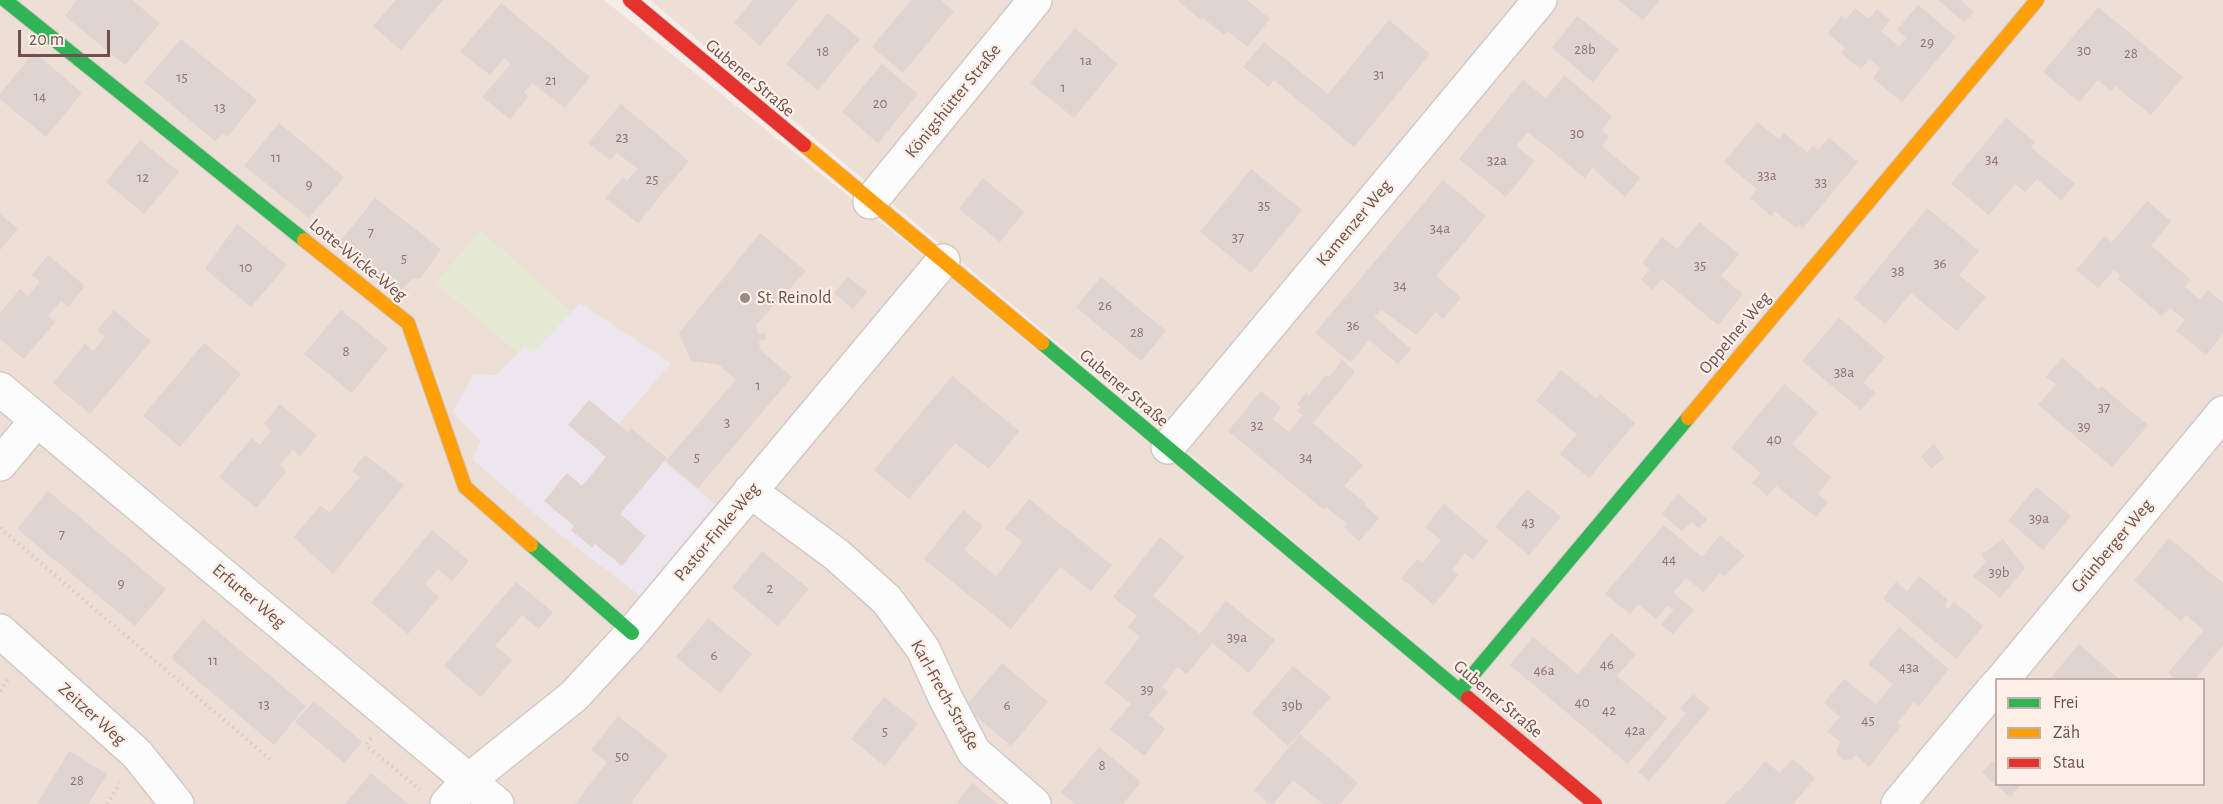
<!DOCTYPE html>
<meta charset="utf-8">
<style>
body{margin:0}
#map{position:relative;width:2223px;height:804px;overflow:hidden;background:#f4ede8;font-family:"Alegreya Sans",sans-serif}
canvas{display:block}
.legend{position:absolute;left:1995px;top:678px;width:210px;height:108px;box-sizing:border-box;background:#fdf0e8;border:2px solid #c4b0aa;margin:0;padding:8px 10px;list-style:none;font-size:18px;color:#6e514c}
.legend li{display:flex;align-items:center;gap:12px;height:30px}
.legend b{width:30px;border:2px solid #c4b0aa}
.scale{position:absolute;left:18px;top:30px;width:92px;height:27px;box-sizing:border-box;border:3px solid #6e514c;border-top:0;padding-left:8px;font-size:18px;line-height:21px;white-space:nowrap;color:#6e514c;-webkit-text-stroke:4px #fdf0e8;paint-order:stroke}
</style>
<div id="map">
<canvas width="2223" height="804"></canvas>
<ul class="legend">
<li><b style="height:8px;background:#30b455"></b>Frei</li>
<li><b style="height:8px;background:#ff9f0a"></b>Zäh</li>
<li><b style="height:8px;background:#e5322d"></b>Stau</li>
</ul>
<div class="scale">20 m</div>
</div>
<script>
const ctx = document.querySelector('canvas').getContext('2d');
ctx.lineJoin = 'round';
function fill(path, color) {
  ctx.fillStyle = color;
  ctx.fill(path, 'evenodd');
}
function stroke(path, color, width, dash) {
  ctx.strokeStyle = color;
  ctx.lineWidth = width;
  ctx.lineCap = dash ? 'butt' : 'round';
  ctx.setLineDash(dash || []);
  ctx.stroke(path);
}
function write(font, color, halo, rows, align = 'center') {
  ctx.font = font + ' "Alegreya Sans",sans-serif';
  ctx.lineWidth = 4.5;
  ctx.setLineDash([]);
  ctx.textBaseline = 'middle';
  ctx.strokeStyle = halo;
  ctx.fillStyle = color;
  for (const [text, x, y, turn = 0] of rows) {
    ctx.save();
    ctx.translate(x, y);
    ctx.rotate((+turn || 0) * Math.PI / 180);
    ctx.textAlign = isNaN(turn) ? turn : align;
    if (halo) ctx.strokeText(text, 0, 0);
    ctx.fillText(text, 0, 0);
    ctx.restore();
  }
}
fill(new Path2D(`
 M0,0H604L937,267L1583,804H0Z
 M650,0H2223V804H1606ZM1996,680H2204V784H1996Z`), '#edded6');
fill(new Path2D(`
 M580,303L671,363L619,424L628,432L631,428L667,458L665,462L667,465L715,504L640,596L549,526L472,459L481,441L452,412L474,374L496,375L525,346L532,353Z`), '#eee6ef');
fill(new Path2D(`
 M481,231L572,312L532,353L525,346L518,353L435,283Z`), '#e5e9d4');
fill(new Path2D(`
 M77,0H132L160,23L125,65L65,16Z
 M396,0H443L401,50L373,26Z
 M753,0H798L760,46L734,23Z
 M911,0H941L954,11L903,73L872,47Z
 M1177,0H1247L1270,19L1247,47L1228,31L1224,35L1203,18L1201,20Z
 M1618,0H1660L1643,20Z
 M1938,0H1960L1974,12L1964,22Z
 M501,3L590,77L565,108L532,83L524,92L528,97L510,119L482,97L511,64L504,58L490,75L460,52Z
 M1918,5L1956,37L1902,102L1873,78L1880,68L1870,59L1861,69L1841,53L1845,48L1828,33L1841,16L1846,20L1855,8L1869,19L1877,9L1890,20L1881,32L1899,46L1907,38L1897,30Z
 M2098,7L2183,77L2151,115L2115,86L2111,91L2098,80L2079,102L2043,72Z
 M828,13L860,39L818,90L786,64Z
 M1577,16L1619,49L1593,82L1552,48Z
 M1389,20L1430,54L1354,147L1274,80L1269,87L1243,67L1264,42L1328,94Z
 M1075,28L1118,64L1074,118L1030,83Z
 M181,39L257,100L228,136L223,134L215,141L144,82Z
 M34,52L82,93L46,137L0,99V94Z
 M882,64L918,94L878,143L842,112Z
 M1564,75L1612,116L1602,130L1609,137L1602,146L1640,178L1625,197L1592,168L1585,178L1528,132L1516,146L1535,161L1506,197L1459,159L1523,80L1546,98Z
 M621,104L689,161L638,223L605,198L623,177L627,181L638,169L617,153L610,160L588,143Z
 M2006,118L2035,142L2031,147L2075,184L2061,200L2037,179L2025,192L2015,184L1989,215L1951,184Z
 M1757,122L1779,139L1784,133L1807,152L1813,146L1818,150L1829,138L1858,162L1802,229L1798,225L1796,228L1775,211L1771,216L1750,198L1757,189L1724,162Z
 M279,123L344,177L309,218L244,166Z
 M140,140L179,172L144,214L106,182Z
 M1251,169L1302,210L1251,273L1200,232Z
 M983,178L1024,212L1000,242L959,209Z
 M1443,180L1486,216L1436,276L1461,298L1443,319L1436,312L1417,335L1381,310L1374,317L1411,349L1398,364L1369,340L1351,363L1315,333Z
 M375,198L441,249L421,278L412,279L398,294L338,244Z
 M2147,201L2171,221L2151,246L2191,279L2185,287L2200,300L2208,290L2223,303V334L2206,355L2176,331L2185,320L2170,308L2162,316L2118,279L2120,275L2114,270L2098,288L2076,270L2105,236L2112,242Z
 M1927,208L1979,251L1959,275L1986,297L1957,331L1911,293L1885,324L1854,298Z
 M0,214L18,229L0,250Z
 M1699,222L1739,254L1721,276L1743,294L1718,325L1662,279L1653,290L1641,280L1650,269L1642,263L1662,237L1677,249Z
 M237,224L287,265L251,307L205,269Z
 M760,233L806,271L756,325L758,334L766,333L767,339L759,341L760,350L792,377L698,488L666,461L736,380L719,365L691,361L679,333Z
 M48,255L85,286L68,307L61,301L48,316L55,322L24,359L0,339V313L20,289L28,296L40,282L32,275Z
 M848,277L867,292L853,309L834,293Z
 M1101,277L1166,331L1141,361L1076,307Z
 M114,310L151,341L90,414L53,383L85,344L93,351L105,337L97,330Z
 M341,310L388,348L352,393L304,354Z
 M1839,318L1885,357L1863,383L1876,393L1861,410L1802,361Z
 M204,343L241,374L180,447L143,416Z
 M2062,358L2098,389L2101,386L2148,425L2112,467L2038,405L2056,384L2046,377Z
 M1342,360L1355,372L1313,423L1363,465L1344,486L1366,503L1364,505L1379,518L1359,541L1344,528L1348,524L1337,516L1326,507L1324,510L1228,431L1261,391L1281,407L1273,419L1289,432L1303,415L1297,411L1301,407L1297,404L1306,393L1309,396L1326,375L1329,377Z
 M1561,370L1597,399L1600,394L1635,423L1589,478L1560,454L1577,434L1536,401Z
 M952,376L1019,431L989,469L955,443L909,499L874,470Z
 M1784,384L1818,413L1792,444L1831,477L1818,494L1828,502L1816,517L1776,486L1768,496L1752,483L1761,473L1731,448Z
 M589,400L628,432L631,428L667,458L620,514L646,536L622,566L595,544L592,548L571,530L574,526L544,501L567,473L582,486L606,457L568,425Z
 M280,404L317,435L300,456L293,450L280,465L287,471L256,508L219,477L252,438L260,445L271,431L264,424Z
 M1934,444L1944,458L1931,469L1921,456Z
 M365,455L404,485L333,574L294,537L320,506L330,512L360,477L352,471Z
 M2036,487L2071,516L2043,550L2008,521Z
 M1527,489L1561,517L1529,555L1495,527Z
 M48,491L166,589L135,626L17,529Z
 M1678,494L1707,519L1699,528L1692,522L1682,531L1662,514Z
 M1029,499L1112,565L1091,591L1060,567L1011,629L924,559L963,510L983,526L964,550L996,576L1023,542L1005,528Z
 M1444,504L1488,541L1473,560L1465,553L1452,570L1458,575L1434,605L1401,578L1417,559L1422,563L1441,540L1425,527Z
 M1664,525L1702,557L1720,535L1745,556L1724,576L1720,573L1704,592L1686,578L1673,593L1694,610L1673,634L1661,624L1674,610L1667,606L1656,619L1638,604L1630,614L1605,594Z
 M432,530L469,561L452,581L438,569L425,584L439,597L408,634L371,603Z
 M1160,537L1184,557L1153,596L1200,634L1226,601L1275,640L1249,673L1212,643L1187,674L1178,667L1162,687L1168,692L1149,715L1165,729L1144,756L1110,729L1131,704L1104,683L1140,637L1128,627L1137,616L1113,597Z
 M2169,538L2223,583V645L2195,680H2176L2168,673L2204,630L2186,615L2181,621L2134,581Z
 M2003,539L2025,568L2000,598L1973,576L1986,562L1982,554Z
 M762,551L809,589L778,626L732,588Z
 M1919,576L1948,600L1944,605L1948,609L1954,602L1983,626L1956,659L1883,598L1896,582L1907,591Z
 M516,582L553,612L539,629L522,615L495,646L512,660L481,697L444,666Z
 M708,618L752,654L720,693L676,657Z
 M203,619L306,706L274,745L171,658Z
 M1899,627L1949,669L1919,706L1914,702L1897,723L1901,726L1869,767L1856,755L1852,759L1843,760L1837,754V748L1840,742L1827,732L1840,717L1824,703L1844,679L1876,704L1893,684L1868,664Z
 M1611,633L1636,654L1617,676L1667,718L1628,764L1510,665L1533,637L1578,674Z
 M2079,644L2120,680H2049Z
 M1002,663L1048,702L1011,746L965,707Z
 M1293,666L1331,697L1288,746L1252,713Z
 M1693,694L1710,708L1649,781L1638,772L1686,713L1680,709Z
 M884,697L918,723L885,766L851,739Z
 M314,701L362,742L344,763L295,722Z
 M618,716L668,755L631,802L634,804H575L607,762L591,750Z
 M1300,734L1358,783L1340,804H1323L1293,780L1273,804H1269L1254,790Z
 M1099,747L1141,782L1123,804H1075L1061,792Z
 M69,751L107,774L88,804H37Z
 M1792,759L1815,778L1793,804H1725L1737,790L1739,792L1765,761L1780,773Z
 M1992,761L1996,764V784H2021L2010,797L1982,773Z
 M371,773L408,804H345Z
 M972,783L998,804H956Z`), '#e0d4d1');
const street = new Path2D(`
 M870,202L1035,0
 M0,389L497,804
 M1168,447L1540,0
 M0,464L37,420
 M750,491L837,555L887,600L923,649L946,699L974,752L1034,804
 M0,631L137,754L177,804
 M2002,680L2223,413
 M447,804L469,780L574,696L632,633L943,261
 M1898,804L1996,686`);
const fast = new Path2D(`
 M5,0L304,240
 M1042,343L1468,698
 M531,545L632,633
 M1460,690L1688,418`);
const slow = new Path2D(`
 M804,145L1042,343
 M304,240L408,323L465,487L531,545
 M1688,418L2037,0`);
const jam = new Path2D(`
 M630,0L804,145
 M1468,698L1595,804`);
stroke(street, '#d3cac6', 36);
stroke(fast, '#d3c8c4', 16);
stroke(slow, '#d3c8c4', 16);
stroke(jam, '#d3c8c4', 16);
stroke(new Path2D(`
 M0,528L272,761
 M0,691L8,679
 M371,738L366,745L420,790
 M107,804L120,783`), '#d5ccc9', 4, [1.5, 4.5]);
stroke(street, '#fdfcfc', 33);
stroke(fast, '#30b455', 14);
stroke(slow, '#ff9f0a', 14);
stroke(jam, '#e5322d', 14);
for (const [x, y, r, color] of [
 [745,298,6,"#9d8883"]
]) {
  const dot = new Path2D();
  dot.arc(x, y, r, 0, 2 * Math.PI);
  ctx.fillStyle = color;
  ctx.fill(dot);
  stroke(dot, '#fdf0e8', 2);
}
write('15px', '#8c746f', null, [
 ["29",1927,42],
 ["28b",1585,49],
 ["30",2084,50],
 ["18",823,51],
 ["28",2131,53],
 ["1a",1086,60],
 ["31",1379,74],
 ["15",182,77],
 ["21",551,80],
 ["1",1063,87],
 ["14",40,96],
 ["20",880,103],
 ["13",220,107],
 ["30",1577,133],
 ["23",622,137],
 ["11",276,157],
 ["34",1992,159],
 ["32a",1497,160],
 ["33a",1767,175],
 ["12",143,177],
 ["25",652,179],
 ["33",1821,182],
 ["9",309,184],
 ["35",1264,205],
 ["34a",1440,228],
 ["7",371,232],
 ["37",1238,237],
 ["5",404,258],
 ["36",1940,263],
 ["35",1700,265],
 ["10",246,267],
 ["38",1898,271],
 ["34",1400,285],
 ["26",1105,305],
 ["36",1353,325],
 ["28",1137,332],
 ["8",346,351],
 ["38a",1844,372],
 ["1",758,385],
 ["37",2104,407],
 ["3",727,422],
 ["32",1257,425],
 ["39",2084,426],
 ["40",1774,439],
 ["5",697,457],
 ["34",1306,457],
 ["39a",2039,518],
 ["43",1528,522],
 ["7",62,534],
 ["44",1669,559],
 ["39b",1999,572],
 ["9",121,583],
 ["2",770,588],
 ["39a",1237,637],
 ["6",714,655],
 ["11",213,660],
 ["46",1607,664],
 ["43a",1909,667],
 ["46a",1544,670],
 ["39",1147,689],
 ["40",1582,702],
 ["13",264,704],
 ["6",1007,705],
 ["39b",1292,705],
 ["42",1609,710],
 ["45",1868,720],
 ["42a",1635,730],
 ["5",885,731],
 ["50",622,756],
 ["8",1102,765],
 ["28",77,780]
]);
write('18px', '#6e514c', '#fdf0e8', [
 ["Gubener Straße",750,78,40],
 ["Königshütter Straße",953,101,-51],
 ["Kamenzer Weg",1354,223,-50],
 ["Lotte-Wicke-Weg",358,260,39],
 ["Oppelner Weg",1735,333,-50],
 ["Gubener Straße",1124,388,40],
 ["Pastor-Finke-Weg",717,532,-50],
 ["Grünberger Weg",2112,546,-50],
 ["Erfurter Weg",249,596,40],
 ["Karl-Frech-Straße",945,695,61],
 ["Gubener Straße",1498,699,40],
 ["Zeitzer Weg",92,714,42]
]);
write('18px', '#6e514c', '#fdf0e8', [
 ["St. Reinold",757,298]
], 'left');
</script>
